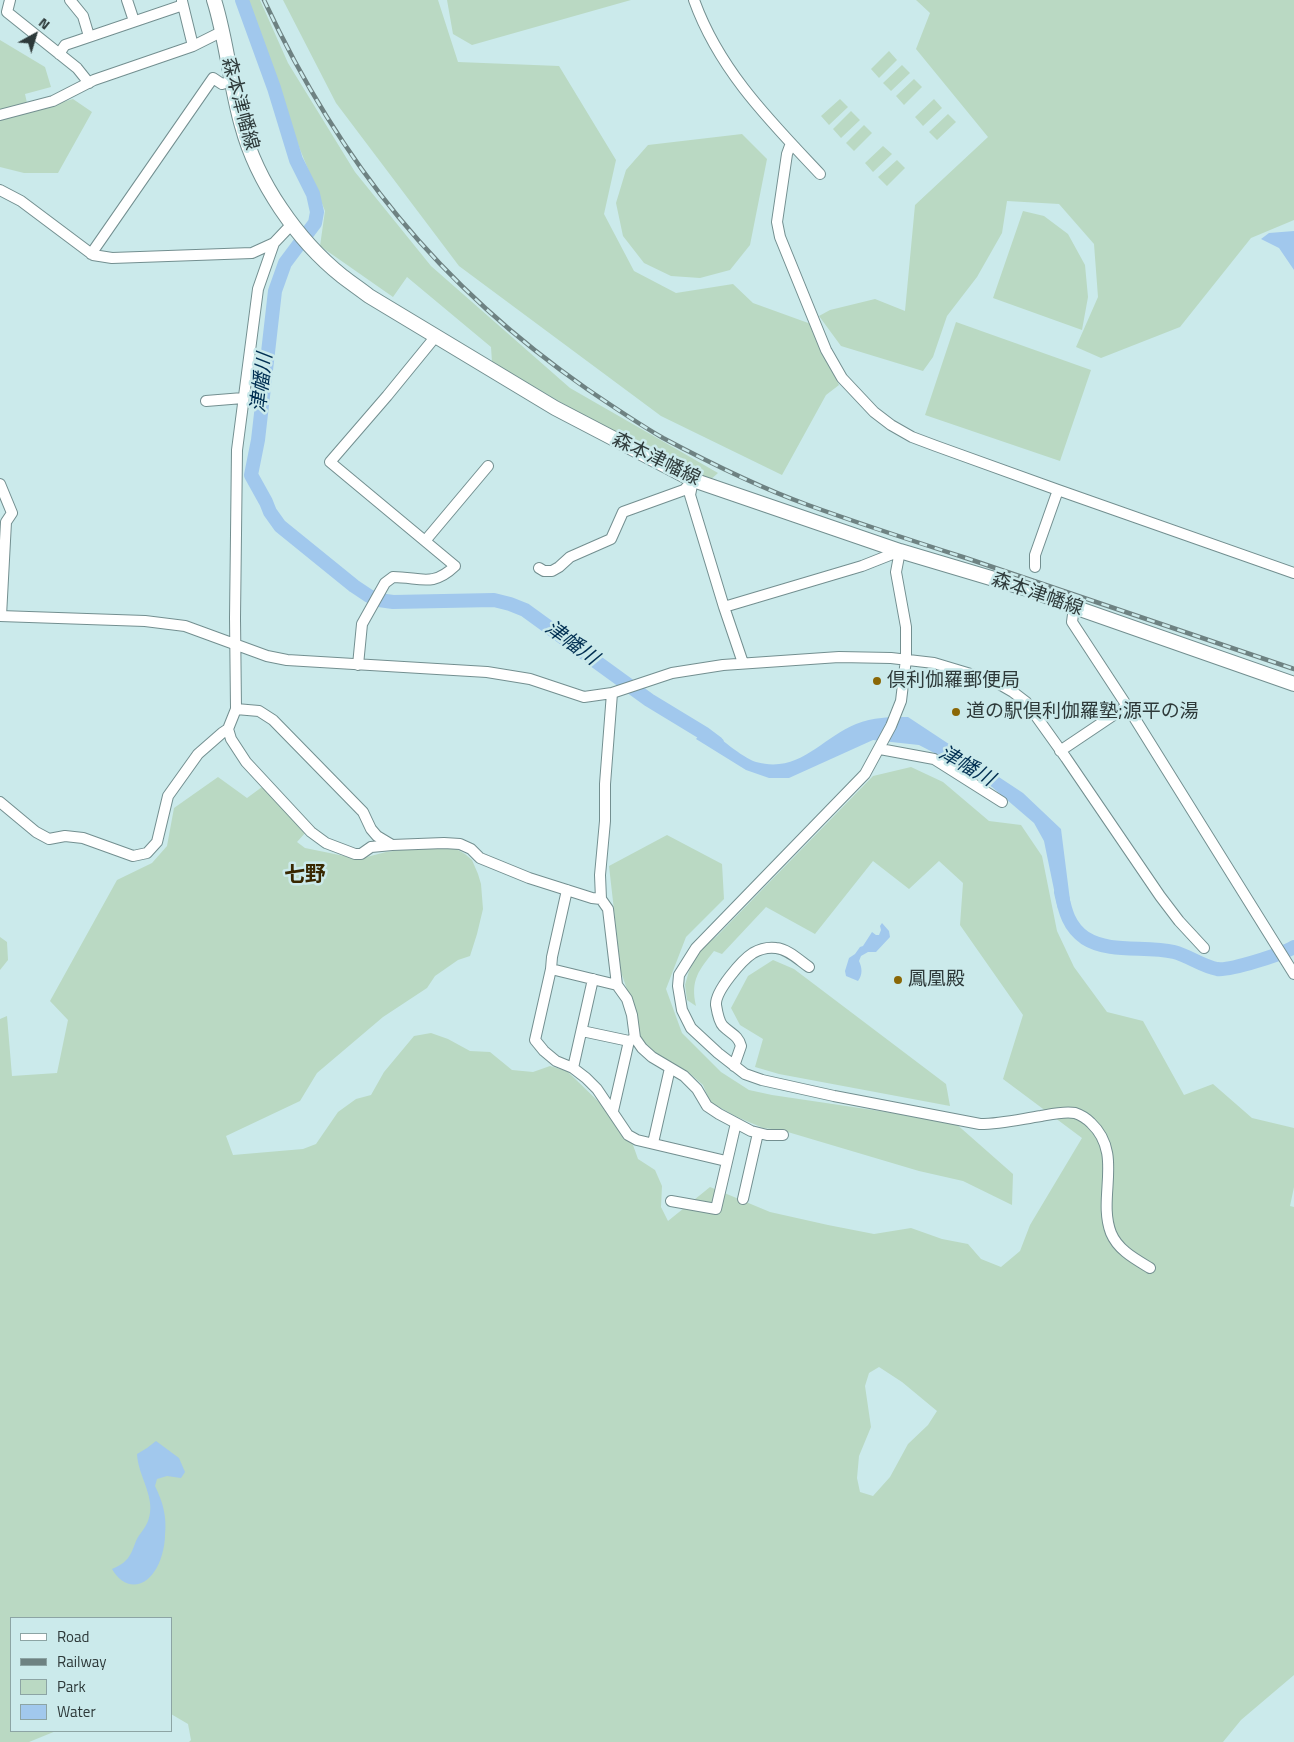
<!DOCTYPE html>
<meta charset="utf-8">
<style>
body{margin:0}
#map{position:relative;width:1294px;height:1742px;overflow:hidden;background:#cbeaeb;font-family:"Titillium Web",sans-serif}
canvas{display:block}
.legend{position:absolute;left:10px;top:1617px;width:162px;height:115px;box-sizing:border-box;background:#cbeaeb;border:1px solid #8ca4a4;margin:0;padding:6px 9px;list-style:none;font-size:15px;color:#2e3a3a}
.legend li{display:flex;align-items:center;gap:10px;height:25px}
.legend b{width:25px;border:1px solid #8ca4a4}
.north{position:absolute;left:10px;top:10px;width:50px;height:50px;-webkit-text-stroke:4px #cbeaeb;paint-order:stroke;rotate:39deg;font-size:14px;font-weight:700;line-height:20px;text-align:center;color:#2e3a3a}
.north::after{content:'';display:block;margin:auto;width:18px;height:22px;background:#2e3a3a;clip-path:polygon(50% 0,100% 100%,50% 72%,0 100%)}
</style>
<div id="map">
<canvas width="1294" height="1742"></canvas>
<ul class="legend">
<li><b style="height:6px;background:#fff"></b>Road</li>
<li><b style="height:6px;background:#6e8282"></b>Railway</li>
<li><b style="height:14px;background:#bad9c3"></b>Park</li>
<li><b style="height:14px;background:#a1c8ed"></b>Water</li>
</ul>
<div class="north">N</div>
</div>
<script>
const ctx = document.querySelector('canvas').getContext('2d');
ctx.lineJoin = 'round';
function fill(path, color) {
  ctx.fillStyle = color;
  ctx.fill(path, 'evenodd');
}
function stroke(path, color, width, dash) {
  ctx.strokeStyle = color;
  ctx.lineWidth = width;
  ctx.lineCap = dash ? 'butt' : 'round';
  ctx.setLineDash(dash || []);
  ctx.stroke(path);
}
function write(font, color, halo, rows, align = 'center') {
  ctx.font = font + ' "Titillium Web","Noto Sans JP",sans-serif';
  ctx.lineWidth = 5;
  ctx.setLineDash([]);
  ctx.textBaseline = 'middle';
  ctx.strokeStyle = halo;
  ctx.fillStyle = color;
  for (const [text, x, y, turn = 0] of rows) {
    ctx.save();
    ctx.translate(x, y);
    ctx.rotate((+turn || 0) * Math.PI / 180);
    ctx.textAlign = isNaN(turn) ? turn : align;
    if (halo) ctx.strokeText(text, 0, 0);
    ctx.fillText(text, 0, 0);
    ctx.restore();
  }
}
fill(new Path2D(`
 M246,0H260L288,63L355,172L431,266L570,388L718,473L709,481L615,434L492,362L491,347L407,277L393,297L320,246L325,211L299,147Z
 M283,0H438L458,62L559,66L616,160L604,214L634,271L676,293L733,284L753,303L811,324L839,385L826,395L782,475L661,416L459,266L336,103Z
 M447,0H631L472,45L453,34Z
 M916,0H1294V220L1251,238L1180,327L1101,358L1076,347L1098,297L1094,244L1059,204L1007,201L1002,233L977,277L947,316L933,357L923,371L841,346L819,316L830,310L875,299L905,311L915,205L988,137L916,49L930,13Z
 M0,40L45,67L51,87L25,94L27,103L0,110Z
 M889,51L897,60L879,78L871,69Z
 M902,65L910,73L891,91L883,83Z
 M914,79L922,87L904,105L896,96Z
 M73,99L92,112L58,173H24L0,167V120Z
 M840,99L848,107L829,125L821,116Z
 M934,99L942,108L923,126L915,117Z
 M851,111L860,120L841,138L833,129Z
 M948,114L956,122L937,140L929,132Z
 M864,125L872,133L854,151L846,143Z
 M742,134L767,159L750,245L730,270L700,278L671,276L644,263L623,236L616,203L626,170L648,145Z
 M883,146L892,154L873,172L865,163Z
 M897,160L905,168L887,186L878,177Z
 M1023,211L1044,216L1068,234L1085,265L1088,297L1082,330L993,298Z
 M956,322L1091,370L1060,461L925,415Z
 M911,767L943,782L989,821L1021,825L1042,856L1057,931L1074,967L1107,1012L1143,1021L1184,1095L1213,1084L1252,1118L1294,1128V1187L1290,1206L1294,1207V1675L1241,1720L1223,1742H189L191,1740L188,1724L171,1714V1618H11V1731H56L29,1742H0V1019L7,1016L12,1076L57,1073L68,1020L50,1001L117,880L152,863L167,846L174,808L218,777L247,798L262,787L279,802L306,832L297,842L305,848L359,859L386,852L416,848L453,847L465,854L472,860L478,874L481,884L483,909L477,934L470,956L458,960L435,976L427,988L383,1017L317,1073L300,1101L226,1136L233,1155L303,1149L316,1144L338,1112L356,1099L371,1095L384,1072L414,1036L431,1033L448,1039L470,1051L490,1052L512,1070L533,1072L550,1066L567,1071L600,1103L633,1145L638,1159L655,1170L662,1186L661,1207L668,1221L710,1187L770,1212L828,1225L874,1234L911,1228L942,1239L968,1244L981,1259L1001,1267L1020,1251L1030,1225L1082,1138L1003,1079L1023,1015L960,925L963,883L939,861L909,889L873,861L815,934L766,907L722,954L714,951C699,970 690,980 696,1006L687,1000L685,985L689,971L699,951L717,936L873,776ZM879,1367L902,1382L937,1411L928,1425L908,1444L890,1477L873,1496L860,1492L857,1478L859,1456L871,1427L865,1386L869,1373Z
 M667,835L722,864L724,899L686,937L666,989L682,1033L721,1072L749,1090L772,1095L954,1122L1013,1174L1012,1205L963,1181L919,1171L781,1130L763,1128L737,1117L710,1102L703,1085L687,1071L671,1065L659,1058L641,1041L632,1004L621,972L609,866Z
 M0,937L7,942L8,960L0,970Z
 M773,960L794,969L946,1084L950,1106L779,1074L755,1067L763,1039L740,1025L731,1008L748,976Z`), '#bad9c3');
fill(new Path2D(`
 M1294,231V270L1279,248L1261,239L1269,233Z
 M908,717L1023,793L1061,829L1071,908L1058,909L1044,841L1034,823L992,787L946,759L919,745L873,740L789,778H769L746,770L696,739L706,727C719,737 741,757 756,762C800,774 821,738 856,724C873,717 890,717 908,717Z
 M882,923L889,931L890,937L876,952H868L861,956L859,961C862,968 863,974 858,981L846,976L845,971L849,958L855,954L860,947L863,946L872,932L876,935H879L881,930L880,926Z
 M156,1441L179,1458L185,1472L181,1478L167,1476L157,1479L155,1486C163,1502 167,1517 165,1535C165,1546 161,1563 154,1572C141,1591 122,1587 112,1569C128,1562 130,1557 136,1541C139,1534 145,1529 148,1521C157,1498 138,1477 137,1454L147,1448Z`), '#a1c8ed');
stroke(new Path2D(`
 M242,0L274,88L296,160L313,194L317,212L315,223L285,263L275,291L258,440L251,475L266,502L270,512L280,526L354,586L369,596L379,600L393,602L494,600L510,604L525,610L649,700L705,734L717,743
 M1061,892C1065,910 1068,926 1085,938C1110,954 1146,945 1174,952C1189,956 1202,966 1217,969C1230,971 1282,954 1294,947`), '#a1c8ed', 14);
const minor = new Path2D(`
 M10,0L7,12L77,68L89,83
 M70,0L83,16L89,36
 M127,0L134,21
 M694,0C719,70 770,121 820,174
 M182,1L193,46
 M59,54L65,45L77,41L183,5
 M0,115L53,101L94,80L193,46L221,32
 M791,143L787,154L777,222L780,237L826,350L842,378L874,412L891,425L912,437L936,446L1058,490L1294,573
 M0,190L21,201L93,255L112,258L252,253L274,243L292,224
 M91,254L213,78L222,84L232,81
 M206,401L243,398
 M693,480L690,495L724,607L743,663
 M0,484L12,513L6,522L1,616
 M425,541L488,466
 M900,551L896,572L906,627V659L901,701L891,726L865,774L696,948L679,975L678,986L682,1010L691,1028L718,1053L745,1074L762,1080L834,1096L980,1124C1001,1124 1021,1119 1041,1116C1052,1114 1064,1111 1075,1113C1081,1115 1087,1119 1091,1123C1124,1154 1097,1197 1111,1233C1118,1250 1135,1259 1150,1268
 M1035,567V555L1058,490
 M539,568L544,571H552L559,567L570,557L611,539L623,512L684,490L693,480
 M724,607L862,566L900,551
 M1074,607L1072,622L1127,706L1294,974
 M0,616L145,621L185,626L267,656L287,660L487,672L530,679L584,697L612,693L672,673L723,665L839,657L891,658L934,663L994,681L1013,692L1026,702L1066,758L1160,896L1179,921L1204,948
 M358,665L362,624L385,583L393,577C420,577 432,588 455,566L330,462L387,396L436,336
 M236,709L259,711L273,720L363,812L371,829L377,836L392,845L444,843L460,844L471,849L480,858L529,878L592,898L601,899L600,875L605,821V784L612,693
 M228,729L231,739L246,762L311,832L326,843L355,854H361L371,847L392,845
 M880,749L934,759L1002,802
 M1060,751L1127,706
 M0,802L36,832L49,839L65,836L83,838L133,856L147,853L157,842L168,796L198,754L222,733L228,729L236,709L235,618L237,450L258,289L274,243
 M567,890L552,957L551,969L535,1040L544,1051L556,1061L573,1068L586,1078L597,1089L628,1135L637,1140L726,1161
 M601,899L608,909L617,985L627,999L632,1015L635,1038L642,1048L652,1057L684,1076L697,1089L707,1106L719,1114L751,1131L767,1135H783
 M551,969L617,985
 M582,1031L629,1041
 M734,1066L741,1046C738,1035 731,1034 723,1026C719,1022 717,1011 716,1005C715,991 742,960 753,953C760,949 768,947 776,948C788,949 799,960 809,967
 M573,1068L593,979
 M613,1111L629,1041L635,1038
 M653,1143L670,1068
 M743,1199L758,1133
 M671,1201L716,1209L736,1123`);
const major = new Path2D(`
 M214,0C227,41 230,85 242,126C257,182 297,240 342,276C351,283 360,289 369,296L555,408L693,480L900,551L1031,590L1074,607L1294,684`);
stroke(minor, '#738f90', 12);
stroke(major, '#738f90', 16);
stroke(minor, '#fff', 10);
stroke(major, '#fff', 14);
const rail = new Path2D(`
 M264,0C340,163 439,286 587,389C612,406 637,423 663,438C710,463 758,487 808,505C860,524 913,541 966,558C1075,595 1185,632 1294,669`);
stroke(rail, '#6e8282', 4.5);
stroke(rail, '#cbeaeb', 2.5, [8]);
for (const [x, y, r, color] of [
 [877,681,5,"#8a6706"],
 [956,712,5,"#8a6706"],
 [898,980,5,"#8a6706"]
]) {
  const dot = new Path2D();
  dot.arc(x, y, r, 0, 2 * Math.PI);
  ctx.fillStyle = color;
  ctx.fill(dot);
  stroke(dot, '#cbeaeb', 2);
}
write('19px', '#2e3a3a', '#cbeaeb', [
 ["森本津幡線",239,104,75],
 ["森本津幡線",656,460,26],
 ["森本津幡線",1037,595,19]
]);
write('19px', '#2e3a3a', '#cbeaeb', [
 ["倶利伽羅郵便局",887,681],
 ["道の駅倶利伽羅塾;源平の湯",966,712],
 ["鳳凰殿",908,980]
], 'left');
write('italic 20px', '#002f52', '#cbeaeb', [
 ["津幡川",263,383,-83],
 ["津幡川",571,644,36],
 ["津幡川",966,767,30]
]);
write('bold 21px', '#382700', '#cbeaeb', [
 ["七野",305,876]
]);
</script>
